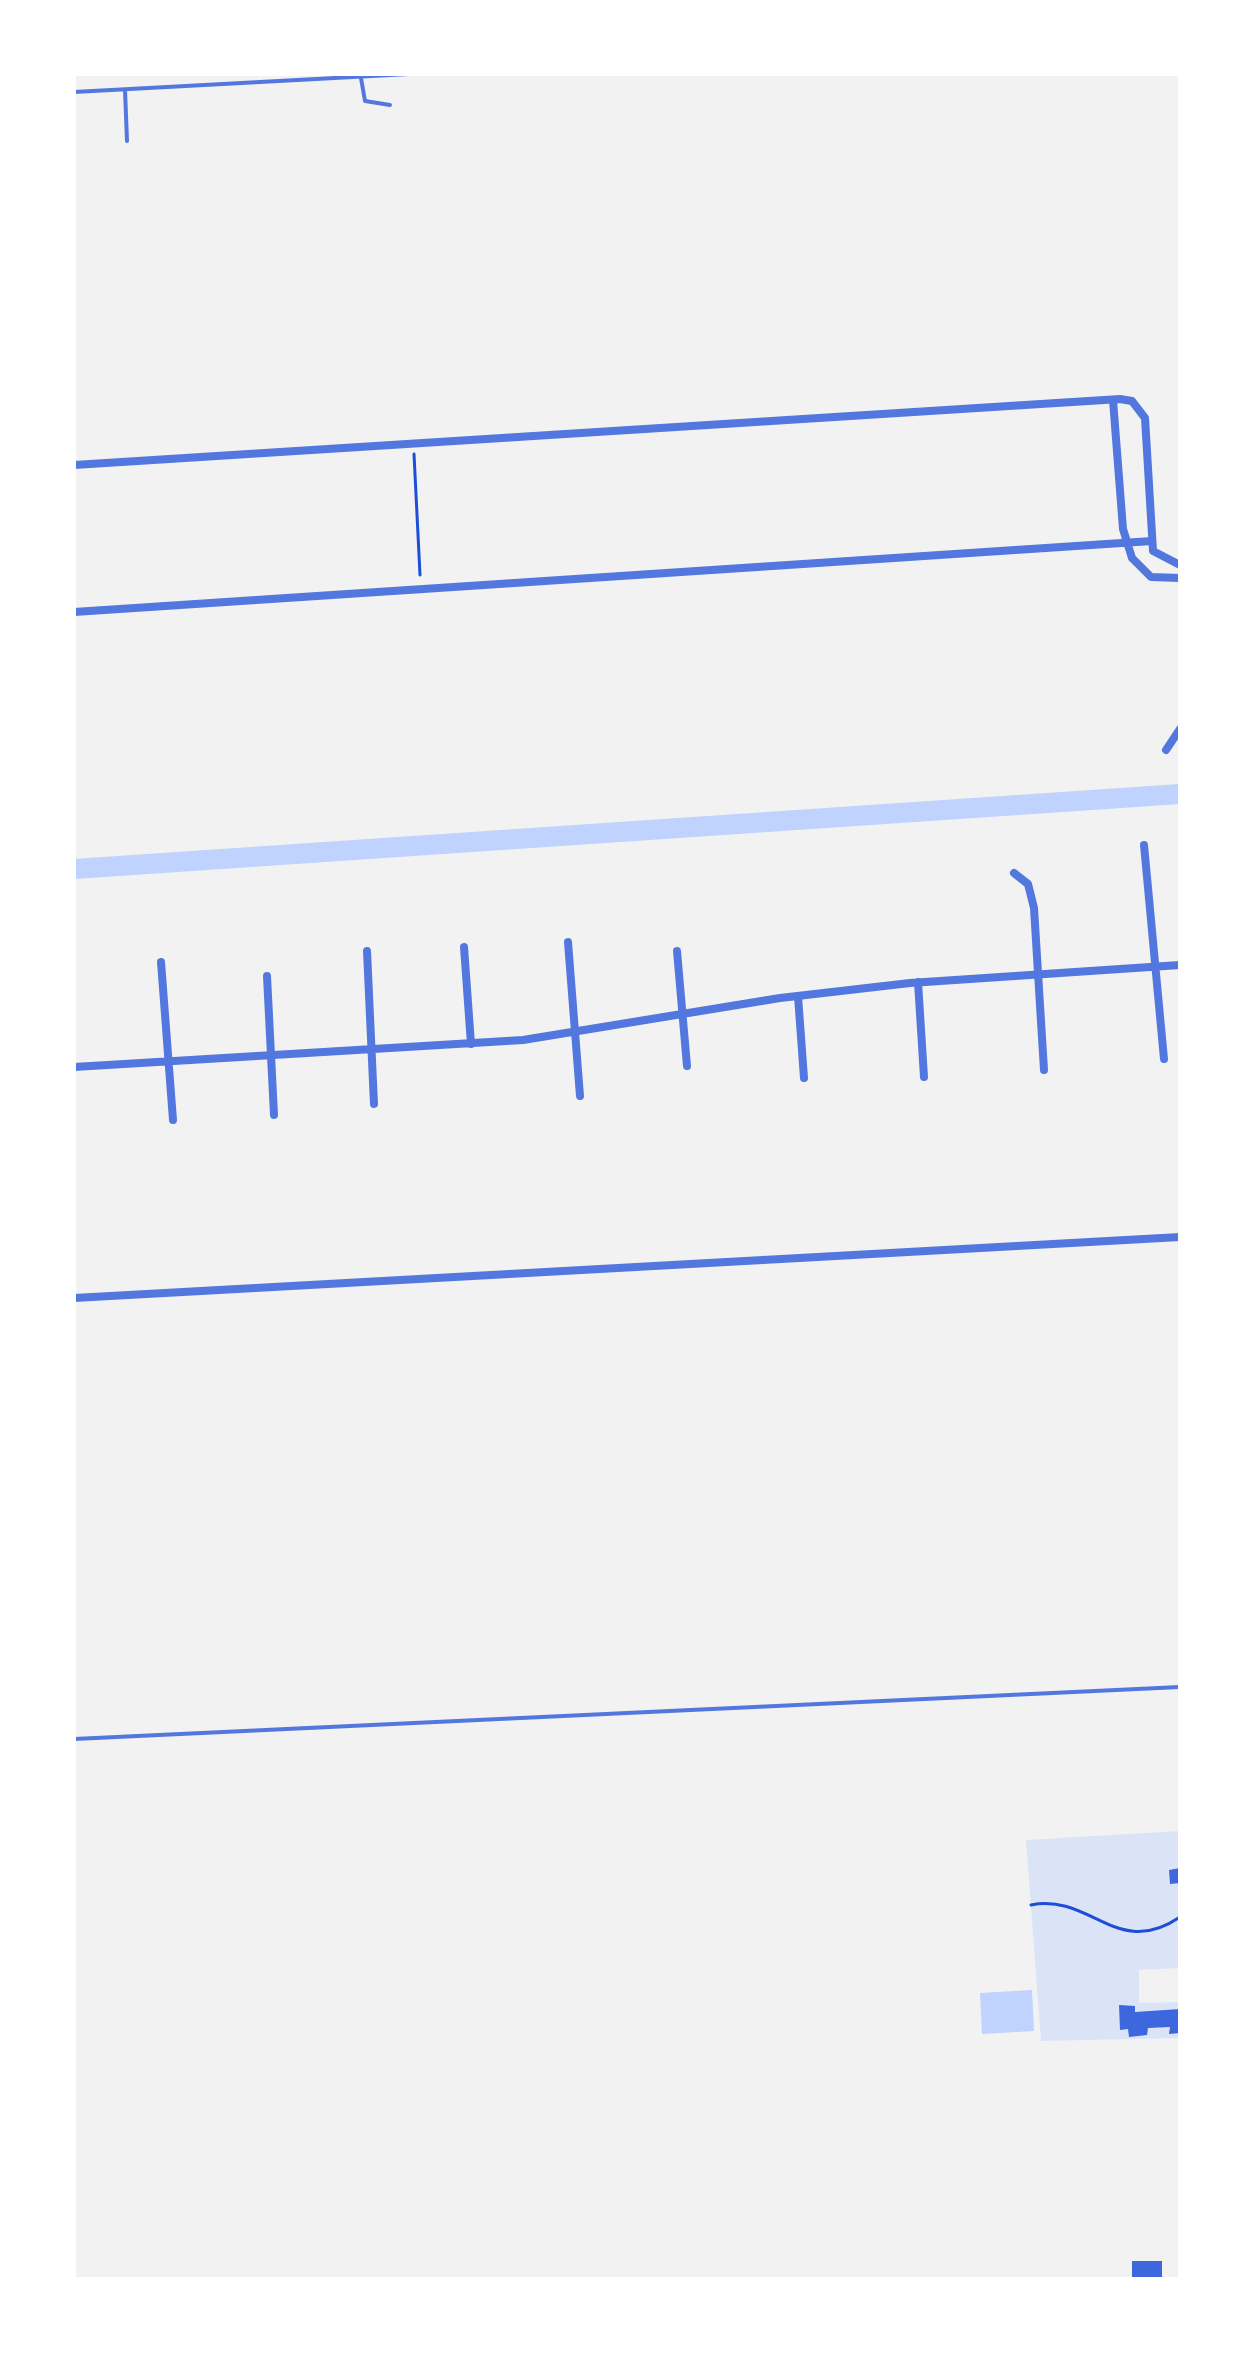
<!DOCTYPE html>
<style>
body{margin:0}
#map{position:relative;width:1254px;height:2353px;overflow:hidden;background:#f2f2f2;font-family:Jost,sans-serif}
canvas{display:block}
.frame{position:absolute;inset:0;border:76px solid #fff;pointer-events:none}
</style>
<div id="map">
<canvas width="1254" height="2353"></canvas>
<div class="frame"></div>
</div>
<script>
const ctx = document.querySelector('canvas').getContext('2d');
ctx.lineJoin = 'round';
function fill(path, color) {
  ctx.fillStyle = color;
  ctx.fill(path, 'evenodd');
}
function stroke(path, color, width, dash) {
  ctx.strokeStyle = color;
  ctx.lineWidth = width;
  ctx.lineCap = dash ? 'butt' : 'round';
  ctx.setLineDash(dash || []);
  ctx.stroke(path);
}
fill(new Path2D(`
 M1180,1831V1968L1139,1970V2003L1180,2002V2038L1041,2041L1026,1840Z`), '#dbe4f7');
fill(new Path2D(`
 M1032,1990L1034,2031L982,2034L980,1993Z`), '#bfd3fe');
stroke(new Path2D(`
 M74,869L1180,794`), '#bfd3fe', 20);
fill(new Path2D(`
 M1180,1868V1883L1170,1884L1169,1870Z
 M1119,2005L1135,2006V2012L1180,2009V2033L1169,2034L1170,2027L1148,2028L1147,2035L1129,2037L1128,2029L1120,2030Z
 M1132,2261H1162V2279H1132Z`), '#3d67dc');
stroke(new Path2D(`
 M414,454L420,575
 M1031,1905C1091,1893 1117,1960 1180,1917`), '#1d4ed8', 3);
stroke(new Path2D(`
 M361,78L365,101L390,105
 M125,90L127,141
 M74,92L409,74
 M74,1739L1180,1687`), '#5277de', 4);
stroke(new Path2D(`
 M1113,400L1123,529L1132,558L1151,577L1180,578
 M74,465L1120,399L1132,401L1145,418L1153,551L1180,565
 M74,612L1152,541
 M1166,750L1180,729
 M1144,845L1164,1059
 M1014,873L1028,884L1034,908L1044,1070
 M568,942L580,1096
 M464,947L471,1044
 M367,951L374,1104
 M677,951L687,1066
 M161,962L173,1120
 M267,976L274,1115
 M918,982L924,1077
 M798,996L804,1078
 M74,1067L523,1040L780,998L910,983L1180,965
 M74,1298L1180,1237`), '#5277de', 8);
</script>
